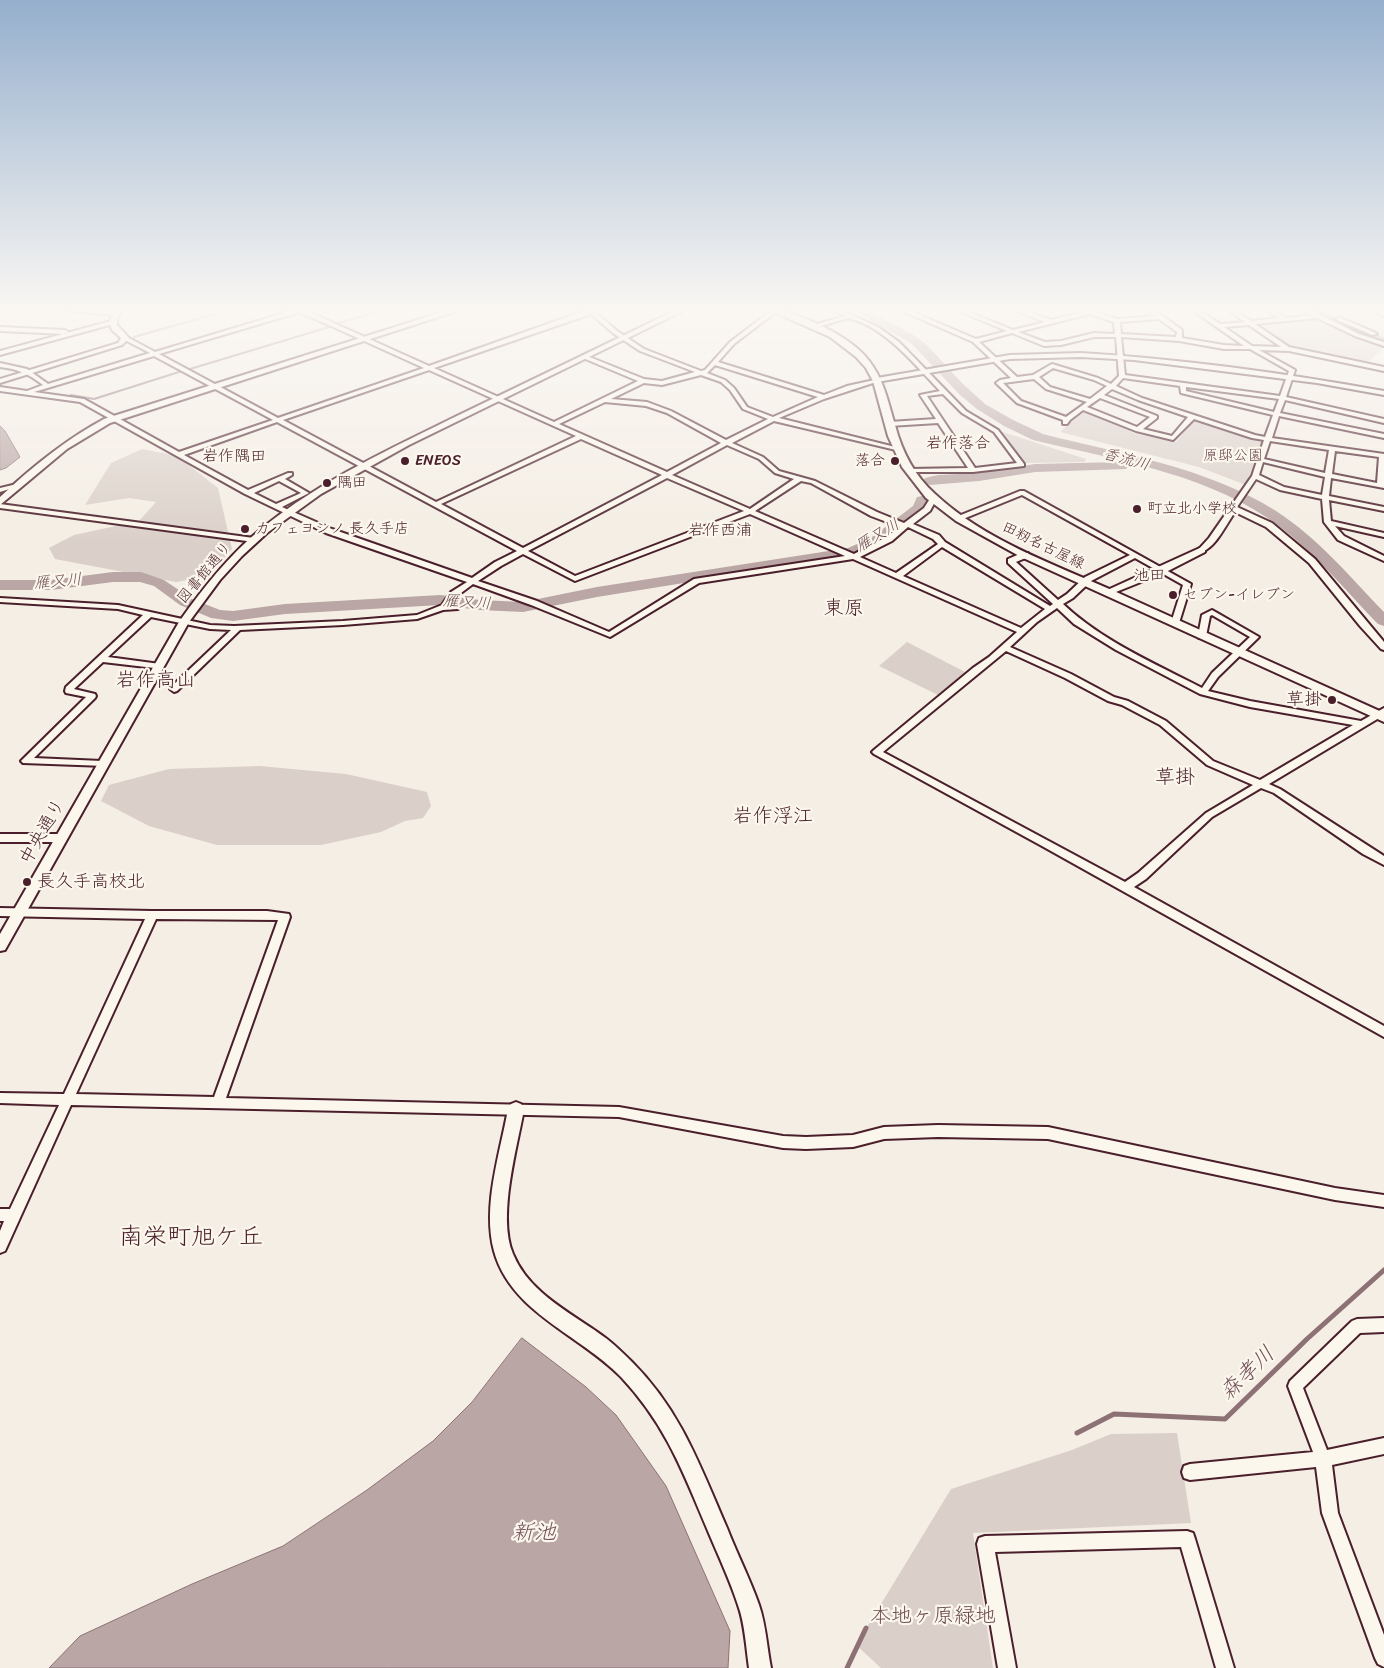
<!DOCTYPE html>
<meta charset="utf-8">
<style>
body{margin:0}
canvas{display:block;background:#f4eee4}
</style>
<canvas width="1384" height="1668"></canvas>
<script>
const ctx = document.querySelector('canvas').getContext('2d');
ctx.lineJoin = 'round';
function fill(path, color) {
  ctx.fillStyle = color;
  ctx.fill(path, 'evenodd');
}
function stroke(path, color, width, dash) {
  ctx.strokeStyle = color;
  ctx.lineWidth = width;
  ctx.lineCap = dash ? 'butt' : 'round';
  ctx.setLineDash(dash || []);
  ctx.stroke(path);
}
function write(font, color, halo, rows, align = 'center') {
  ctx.font = font + ' Sriracha,"Klee One",sans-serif';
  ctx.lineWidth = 4.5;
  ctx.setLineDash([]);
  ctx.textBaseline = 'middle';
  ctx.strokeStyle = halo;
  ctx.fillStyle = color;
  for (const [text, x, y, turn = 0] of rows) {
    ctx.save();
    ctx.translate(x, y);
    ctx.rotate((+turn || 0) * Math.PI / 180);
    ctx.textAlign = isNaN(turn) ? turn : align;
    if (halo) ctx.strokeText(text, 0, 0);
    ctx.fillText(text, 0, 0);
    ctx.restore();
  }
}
fill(new Path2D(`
 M1318,318L1355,336L1384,347L1366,364L1289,349L1254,324Z
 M1084,410L1136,434L1176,442L1194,421L1262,441L1246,485L1199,467L1060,432Z
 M1000,432H1003L1086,459L1084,462L1023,463Z
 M142,449L177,456L218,488L232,549L208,576L176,582L55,559L49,548L74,535L139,521L156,502L129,498L85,505L111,463Z
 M907,642L967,673L940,696L879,666Z
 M260,766L346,774L427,792L431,806L423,818L405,821L381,832L321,845H217L149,826L101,801L109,785L169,769Z
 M1177,1433L1191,1523L973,1533L993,1668H881L856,1645L951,1489L1072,1450L1111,1434Z`), '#dbd0c9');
const water = new Path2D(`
 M0,426L5,431L20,457L6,468L0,470Z
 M522,1338L586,1387L616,1415L666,1486L730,1631L728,1668H49L80,1636L192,1584L283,1546L367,1490L433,1441L472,1402Z`);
fill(water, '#baa7a5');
stroke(water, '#8d7174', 1);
stroke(new Path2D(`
 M297,313L329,326
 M336,324L382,310
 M134,337L229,310
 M190,369L329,327
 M71,395L94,399L182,371`), '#8d7174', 2);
stroke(new Path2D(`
 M1077,1433L1114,1414L1225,1419L1307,1339L1384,1270
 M847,1668L866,1628`), '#8d7174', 5);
fill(new Path2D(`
 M854,310H868L913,335L927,345L962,383L985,404L1013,420L1043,434C1121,454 1207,467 1276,511C1318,538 1350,577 1384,612V626L1378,624C1343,588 1310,546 1266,517C1198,472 1112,459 1033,440L1004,426L977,409L960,395L912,344Z
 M1308,310C1334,310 1359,329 1384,337V344L1359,336Z
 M1121,462L1128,466L1126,469L1035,472L979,481L930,485L923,481L925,478L938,475L979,473L1035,464Z
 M922,496L929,500L925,511L881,544L857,555L597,597L523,612L480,610L440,605L285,614L233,621L211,618L180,605L154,586L140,582H113L51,590H0V580H51L113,572H141L164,580L192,599L220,610L233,611L285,604L440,595L480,600L523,602L597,587L848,548L871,538L913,506L917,497Z`), '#baa7a5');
const minor = new Path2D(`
 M61,310L117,311L120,313L117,315Z
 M294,310H305L429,366L587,310H593L617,331L644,349L701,371L705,370L730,342L772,310H776V312L734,344L718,362L824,395L847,386L879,379V381L824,399L779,418L899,448L896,450L774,421L732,443L763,457L779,471L815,481L877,512L904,523L924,508L931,497H935L937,498L930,511L913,524L939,535L945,542L1050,606L1053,604L1008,563V559L1022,553H1028V557L1016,562L1058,600L1067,594L1085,577L1130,555L1022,495L963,519L956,517L1020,491H1024L1191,584L1179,623L1175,625L1171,623L1183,585L1135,558L1091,581L1073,598L1063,604C1102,641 1154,663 1202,688L1212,673L1250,637L1212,615L1210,616L1206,636L1205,638H1199L1198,636L1202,615L1212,610L1259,637L1218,677L1208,691L1250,701L1361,721L1384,708V715L1269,784L1280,789L1384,856V865L1363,854L1274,793L1261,788L1212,817L1146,879L1134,887L1384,1026V1037L1042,846L874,754L872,752L874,750L973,668L989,657L1017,632L853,559L699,583L610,637L531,605L473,584L457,596L451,604L458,605V609L443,610L417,619L343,625L240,630L177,691L174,692L170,689L171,687L231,630L210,629L151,617L108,657L160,664L163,665V669L103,662L74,689L95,694L96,696L95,698L34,758L102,761L107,764L105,766L23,763L21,761L23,759L86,697L66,693L65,691L66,687L143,615L118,609L0,602V598L118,605L210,625L234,626L343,621L417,615L442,605L451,592L467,582L326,533L245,494L80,402L0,391V387L27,391L43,385C29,374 18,369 0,367V363L27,369L48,384L150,353L123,339V337H127L155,352ZM300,312L424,368L278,418L159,354ZM591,314L613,333L640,351L695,372L662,381L644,379L587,356H583V358L638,381L554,422L434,368ZM154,356L273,420L179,452L84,399L34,392ZM715,365L818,397L773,417L747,407L734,388L725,380L707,373ZM429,370L576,436L436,502L283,420ZM701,375L721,382L730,390L743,409L768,419L726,440L671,411L647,402L611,399L644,383L662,385ZM605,402L646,406L667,413L721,443L667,472L559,424ZM277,422L517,551L495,562L472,578L332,529L282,507L309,493L285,479L292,475V473H288L248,490L184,455ZM581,439L662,475L523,548L441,504ZM727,445L759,459L775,473L794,479L750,509L672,475ZM667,478L744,511L575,576L528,551ZM279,481L301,493L276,504L254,493ZM801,481L811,483L871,516L900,527L886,537L854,554L755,511ZM750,514L845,556L694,579L609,632L537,601L478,581L501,566L523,554L575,581ZM908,527L933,539L938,544L896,573L860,557L892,541ZM942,547L1040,606L1045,609L1021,628L903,576ZM1057,608L1074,624L1116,650L1200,694L1250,707L1353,725L1260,780L1213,761L1166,721L1128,701L1114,697L1071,674L1010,647L1037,622ZM1006,651L1065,678L1108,701L1122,705L1160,725L1207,765L1253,785L1206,813L1138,873L1125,882L883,752Z
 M833,310H841L878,327L899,342L966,411L998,430L1024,464V466L973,472H907L906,471L909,469L968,468L938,423L889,426L886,424L889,422L936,419L920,395L940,391C917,367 885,327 851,319C842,317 825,327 814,327V325L845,316ZM943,394L962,413L994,432L1017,463L975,468L927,396Z
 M900,310H908L976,339L1007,331L956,310H964L1013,330L1045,322L1014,310H1023L1051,320L1085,312L1081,310L1093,311L1117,319L1156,316L1148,310H1155L1182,330V338L1224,345L1244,346L1192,310H1199L1220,324L1245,322L1228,310H1235L1251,321L1279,318L1266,310H1273L1286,318L1312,315L1303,310H1311L1359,334L1384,342V346L1355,336L1317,318L1255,324L1289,347L1384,367V371L1289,351L1259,350L1295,370L1286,397L1384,419V423L1285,400L1280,413L1384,434V438L1279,416L1272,438L1384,454V488L1331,478L1329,496L1384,507V511L1329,500L1331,521L1384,533V537L1335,526L1344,536L1384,556V561L1338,540L1324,522L1322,499L1280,490L1256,479L1237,507L1272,523L1315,559L1384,642V650L1381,649L1360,626L1309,563L1266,527L1235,512C1226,524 1217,546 1202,552L1198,550L1209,538L1252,476L1264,440L1252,438L1194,419L1173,440L1136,431L1083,410L1070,420L1067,424H1063V420L1017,403L996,383L1000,380L1011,378L973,342ZM1090,314L1114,322L1115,334L1094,333L1061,341L1045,342L1018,332ZM1159,319L1177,332L1176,337L1121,334L1120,322ZM1249,325L1281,347L1252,346L1224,327ZM1012,333L1044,346L1061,345L1094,337H1116L1119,376L1111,384L1098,378L1052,364L1033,375L1017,377L979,342ZM1121,337L1179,341L1224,349H1250L1289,371L1280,396L1125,375ZM1053,368L1094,380L1107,386L1090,399L1050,387L1039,377ZM1123,378L1180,386L1181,393L1273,415L1265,437L1255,435L1142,398L1116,386ZM1034,379L1046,389L1087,402L1066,417L1021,401L1003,383ZM1186,387L1279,399L1274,412L1186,391ZM1112,389L1138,400L1188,417L1172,436L1143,429L1157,418V416L1104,395ZM1100,398L1150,417L1137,427L1087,407ZM1270,441L1329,450L1325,473L1264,459ZM1335,451L1379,457L1377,483L1332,474ZM1263,462L1325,477L1322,495L1284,487L1259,475Z
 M1373,310L1384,312V316L1374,311Z
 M1339,317L1376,333L1377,334L1372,335L1337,320L1336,319Z
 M111,321L113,322V324L0,355V351Z
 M0,327L65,330L68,332L65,334L0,331Z
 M17,484L22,485L0,492V488Z
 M0,504L254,538L258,540L254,542L0,508Z
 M0,834H62L67,838L62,842H0Z
 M0,908L152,911H267L289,914L290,917L226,1098L619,1107L783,1136L806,1137L853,1135L884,1127L938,1125L1048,1127L1335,1188L1384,1195V1207L1335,1200L1048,1139L938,1137L884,1139L853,1147L806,1149L783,1148L619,1117L71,1105L5,1251L0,1253V1231L4,1221H0V1209H10L59,1105L0,1103V1093L64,1094L145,919L0,916ZM156,919L278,920L214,1097L76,1094Z
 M1384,1318V1332L1360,1333L1303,1388L1327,1450L1384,1438V1454L1332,1465L1338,1513L1384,1635V1667L1378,1664L1375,1658L1322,1513L1316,1467L1190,1480L1184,1478L1182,1472L1184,1466L1190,1464L1313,1452L1288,1386L1290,1381L1352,1321L1357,1319Z
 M1187,1531L1193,1533L1195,1539L1234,1668H1216L1181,1547L995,1552L1016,1668H998L977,1544L979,1538L985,1536Z`);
const tertiary = new Path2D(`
 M116,310H123L117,318V325L129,338L122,345L0,383V379L118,343L121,338L112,330L109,322Z
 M449,310H460L110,423L67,449L0,505V497C32,467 65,440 104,419Z
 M676,310H685L409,445L321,494L267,533L242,556L220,580L189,622L5,950L0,951V934L179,622C203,588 229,555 261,529C321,480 392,448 461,414C533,379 605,345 676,310Z
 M1081,353C1182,359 1284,373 1384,391V395L1317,383L1134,360L1081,357L1010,359L877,382L873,380L877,378L1010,355Z
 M1202,547L1205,548V552L1166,572L1111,594L1108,595L1103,592Z
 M516,1102L521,1104L524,1109C517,1148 497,1217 513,1254C530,1295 574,1314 607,1339C616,1346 624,1354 632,1362C681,1411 700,1466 727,1528C737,1554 750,1579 759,1605C766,1625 767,1648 771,1668H749C746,1648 745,1624 738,1605C730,1580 718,1555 708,1531C683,1472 666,1425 621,1377C581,1335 511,1313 494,1251C482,1206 500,1154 508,1109L511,1104Z`);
const secondary = new Path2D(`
 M769,310C788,310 807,319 824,327C843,337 863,349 874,368C885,385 889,406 895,425C902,452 914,475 935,494C984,540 1053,564 1114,591C1204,632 1294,672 1384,713V722L1021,557L956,521L926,498L902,467L888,436L873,381L866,368L856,357L830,337Z`);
stroke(minor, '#4a1f2b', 4);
stroke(tertiary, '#4a1f2b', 4);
stroke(secondary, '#4a1f2b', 4);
fill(minor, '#fbf7ec');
fill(tertiary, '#fbf7ec');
fill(secondary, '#fbf7ec');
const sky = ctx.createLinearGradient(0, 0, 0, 544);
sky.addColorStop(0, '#95afcd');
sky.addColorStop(0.57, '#faf7f3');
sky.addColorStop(1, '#faf7f300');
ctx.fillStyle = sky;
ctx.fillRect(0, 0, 1384, 544);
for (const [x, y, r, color] of [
 [405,461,5,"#4a1f2b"],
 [895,461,5,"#4a1f2b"],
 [327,483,5,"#4a1f2b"],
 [1137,509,5,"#4a1f2b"],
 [245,529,5,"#4a1f2b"],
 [1173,595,5,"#4a1f2b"],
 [1332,700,5,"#4a1f2b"],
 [27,882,5,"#4a1f2b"]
]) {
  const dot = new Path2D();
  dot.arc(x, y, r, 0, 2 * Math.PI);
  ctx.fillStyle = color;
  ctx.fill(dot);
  stroke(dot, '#fbf7ec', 2);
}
write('15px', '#6e4b52', '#fbf7ec', [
 ["原邸公園",1233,456]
]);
write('15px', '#4a1f2b', '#fbf7ec', [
 ["ENEOS",415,461],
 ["落合",885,461,"right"],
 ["隅田",337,483],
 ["町立北小学校",1147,509],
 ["カフェヨシノ 長久手店",255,529],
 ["セブン-イレブン",1183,595]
], 'left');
write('15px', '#4a1f2b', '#fbf7ec', [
 ["田籾名古屋線",1043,546,26],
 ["図書館通り",205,573,-50]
]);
write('16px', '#4a1f2b', '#fbf7ec', [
 ["岩作落合",958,444],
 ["岩作隅田",234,457],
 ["岩作西浦",720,531],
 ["池田",1149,576]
]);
write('italic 16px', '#714f56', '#fbf7ec', [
 ["香流川",1126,460,15],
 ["雁又川",878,536,-31],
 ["雁又川",58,582,-5],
 ["雁又川",467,603,4]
]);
write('18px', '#4a1f2b', '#fbf7ec', [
 ["草掛",1322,700],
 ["長久手高校北",37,882,"left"]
], 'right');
write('18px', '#4a1f2b', '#fbf7ec', [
 ["中央通り",43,832,-60]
]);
write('20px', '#4a1f2b', '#fbf7ec', [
 ["東原",844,609],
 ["岩作高山",156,681],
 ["草掛",1175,778],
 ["岩作浮江",773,817]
]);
write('21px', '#6e4b52', '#fbf7ec', [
 ["本地ヶ原緑地",933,1617]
]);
write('italic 22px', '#714f56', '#fbf7ec', [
 ["森孝川",1248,1374,-44],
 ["新池",534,1533]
]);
write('24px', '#4a1f2b', '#fbf7ec', [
 ["南栄町旭ケ丘",191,1238]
]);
</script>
